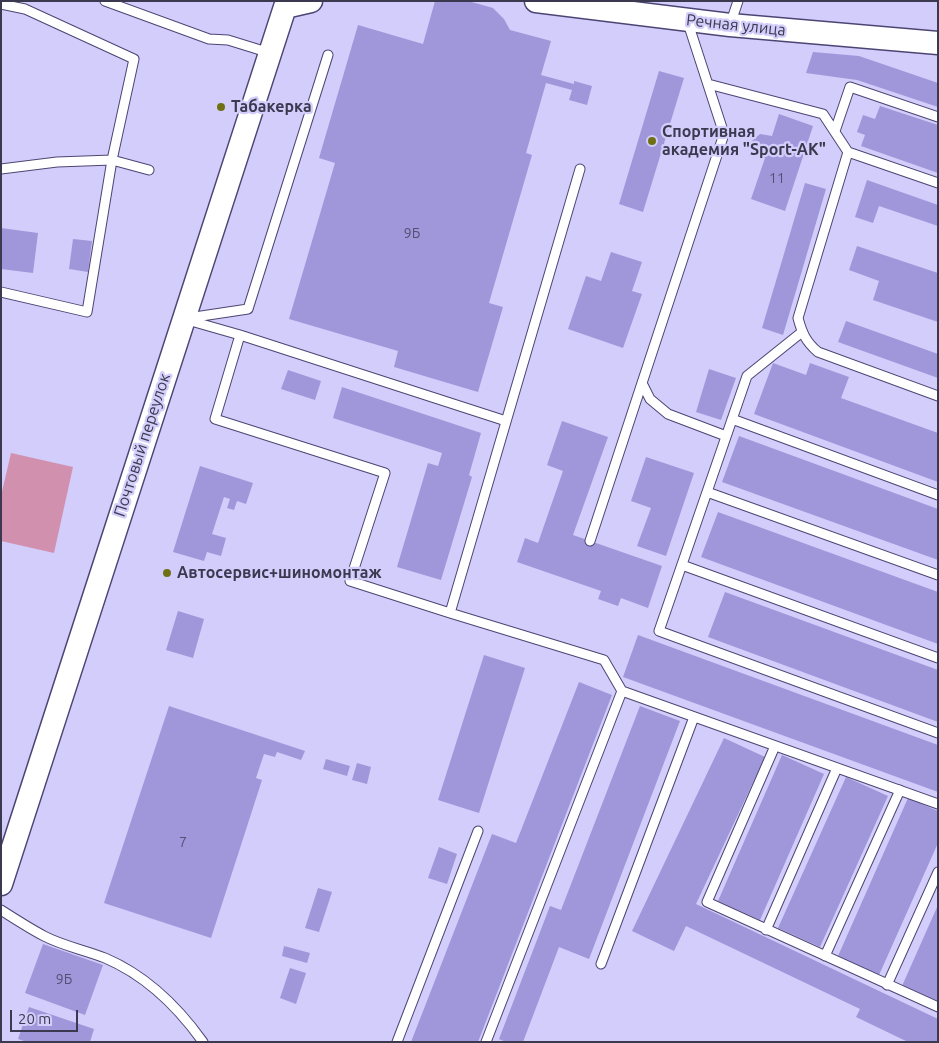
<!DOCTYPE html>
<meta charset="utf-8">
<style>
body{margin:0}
#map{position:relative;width:939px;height:1043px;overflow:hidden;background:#d2cdfa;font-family:Ubuntu,sans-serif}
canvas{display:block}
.frame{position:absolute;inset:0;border:2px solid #3b394f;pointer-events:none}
.scale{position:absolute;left:10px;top:1010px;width:68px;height:22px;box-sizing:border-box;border:2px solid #3b394f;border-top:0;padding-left:6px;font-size:15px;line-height:18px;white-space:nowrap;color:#3b394f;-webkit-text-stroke:4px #d2cdfa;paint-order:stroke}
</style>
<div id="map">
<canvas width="939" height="1043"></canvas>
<div class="frame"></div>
<div class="scale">20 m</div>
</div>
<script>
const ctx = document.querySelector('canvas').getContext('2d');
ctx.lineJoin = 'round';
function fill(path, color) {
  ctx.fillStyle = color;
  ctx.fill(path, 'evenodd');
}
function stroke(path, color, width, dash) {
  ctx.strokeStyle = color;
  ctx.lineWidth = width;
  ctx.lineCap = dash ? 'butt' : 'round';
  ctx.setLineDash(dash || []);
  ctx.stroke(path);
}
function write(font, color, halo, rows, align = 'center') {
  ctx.font = font + ' Ubuntu,sans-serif';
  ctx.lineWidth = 4.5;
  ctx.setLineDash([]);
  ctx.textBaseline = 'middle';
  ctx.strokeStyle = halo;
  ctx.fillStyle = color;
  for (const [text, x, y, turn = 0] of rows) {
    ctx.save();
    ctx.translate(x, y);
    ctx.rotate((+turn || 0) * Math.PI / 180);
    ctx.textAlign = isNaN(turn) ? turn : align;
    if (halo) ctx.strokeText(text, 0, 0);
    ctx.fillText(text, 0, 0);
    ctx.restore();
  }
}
fill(new Path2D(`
 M11,453L73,467L54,553L1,541V496Z`), '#d290af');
fill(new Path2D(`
 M435,1H468L493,8L504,19L510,30L551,41L541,75L574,84V81L592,86L587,105L569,100L572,90L546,83L526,153L532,155L489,303L503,307L478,392L394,367L398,351L289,319L335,163L319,158L358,25L423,44Z
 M813,52L859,56L938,83V107L857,80L806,73Z
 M659,71L684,78L643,212L619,204Z
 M880,106L938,125V173L861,146L865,135L857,132L863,115L875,119Z
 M779,114L813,126L785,211L751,199L765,158L755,154L752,151V141L760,134L772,136Z
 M867,180L938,205V226L879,206L873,223L855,217Z
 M805,183L826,189L783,335L762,328Z
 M1,228L38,233L33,273L1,269Z
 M73,239L92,241L88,272L69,269Z
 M857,246L938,273V322L873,300L879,281L849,270Z
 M611,252L642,262L632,291L642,294L623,348L568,329L586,276L601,281Z
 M846,321L938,354V378L838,342Z
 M773,363L806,375L810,363L849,377L841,398L938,433V482L754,414Z
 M709,369L736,378L721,420L696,412Z
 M288,370L321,381L315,400L281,389Z
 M342,387L481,433L469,475L472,477L441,580L397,567L428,463L438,466L442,453L333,418Z
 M562,421L608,437L573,535L662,566L648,608L621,598L618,606L598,599L601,591L517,562L525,538L538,543L563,471L547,465Z
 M739,436L938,509V560L722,482Z
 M646,457L694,473L666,556L637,546L651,508L631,501Z
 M200,466L253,483L246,504L237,501L234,510L227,508L230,499L224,497L212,534L226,538L221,556L207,552L204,561L173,552Z
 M718,512L938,592V644L701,557Z
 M725,592L938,670V722L708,637Z
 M178,611L204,619L193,658L166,650Z
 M638,635L938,745V792L623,677Z
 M484,655L525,668L479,813L438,800Z
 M579,682L612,695L478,1042H411L492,834L516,843Z
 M169,706L305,751L301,760L277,752L275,757L264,754L256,778L262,780L211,938L104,903Z
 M640,706L680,721L589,959L559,947L523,1042H506L499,1039L550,906L561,910Z
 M724,738L765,757L696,904L938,1019V1042H908L856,1017L860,1009L686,926L674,951L632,931Z
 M782,755L824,774L760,920L718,901Z
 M326,759L350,766L347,776L323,769Z
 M357,763L371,767L367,784L352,780Z
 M846,777L888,796L820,947L778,928Z
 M908,798L938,811V843L879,975L838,956Z
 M439,847L457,854L447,884L428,878Z
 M318,888L332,892L319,932L305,928Z
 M938,905V1002L902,986Z
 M43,944L103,965L85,1015L25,993Z
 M284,946L310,953L307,963L282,956Z
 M290,968L306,973L296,1004L280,998Z
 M29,1007L94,1029L90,1042H27L18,1039Z`), '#a097db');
const service = new Path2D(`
 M105,1L209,39L228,40L270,53
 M1,4L25,9L134,59L112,160L87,312L1,292
 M687,20L724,134L642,383L650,399L668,414L726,436
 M730,25L738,1
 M708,84L823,114L848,152L938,183
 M835,131L850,87L938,117
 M848,152L798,318C802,333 806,342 818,352L938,396
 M1,169L57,162L112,160L149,170
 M580,169L450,613L604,660L622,691L938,804
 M188,318L248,309L328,55
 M184,319L240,335L506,421
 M802,332L747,376L659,631L938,733
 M240,335L215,419L385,473L350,581L450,613
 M732,419L938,495
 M707,492L938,575
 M590,541L642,383
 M682,565L938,658
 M775,746L707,902L938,1007
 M1,910C15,919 29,928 44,936C63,946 85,950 105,958C145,975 178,1007 203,1042
 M766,930L837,768
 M825,956L900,790
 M601,964L694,717
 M887,985L938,872
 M397,1042L478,831
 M486,1042L622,691`);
const tertiary = new Path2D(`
 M536,1L730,25L938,43
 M1,884L285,7L311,1`);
stroke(service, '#4c4574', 11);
stroke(tertiary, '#4c4574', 25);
stroke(service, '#fff', 9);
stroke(tertiary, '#fff', 22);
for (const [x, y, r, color] of [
 [221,107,5,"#6f7013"],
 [652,141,5,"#6f7013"],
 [167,573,5,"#6f7013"]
]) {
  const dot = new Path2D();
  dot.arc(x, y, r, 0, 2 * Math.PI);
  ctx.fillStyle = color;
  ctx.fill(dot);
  stroke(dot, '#d2cdfa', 2);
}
write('14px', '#545072', null, [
 ["11",777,178],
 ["9Б",412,233],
 ["7",183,842],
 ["9Б",64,979]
]);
write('16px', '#3b394f', '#d2cdfa', [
 ["Речная улица",736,25,6],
 ["Почтовый переулок",142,445,-72]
]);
write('bold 16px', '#3b394f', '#d2cdfa', [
 ["Табакерка",231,107],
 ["Спортивная",662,132],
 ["академия \"Sport-AK\"",662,150],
 ["Автосервис+шиномонтаж",177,573]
], 'left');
</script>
